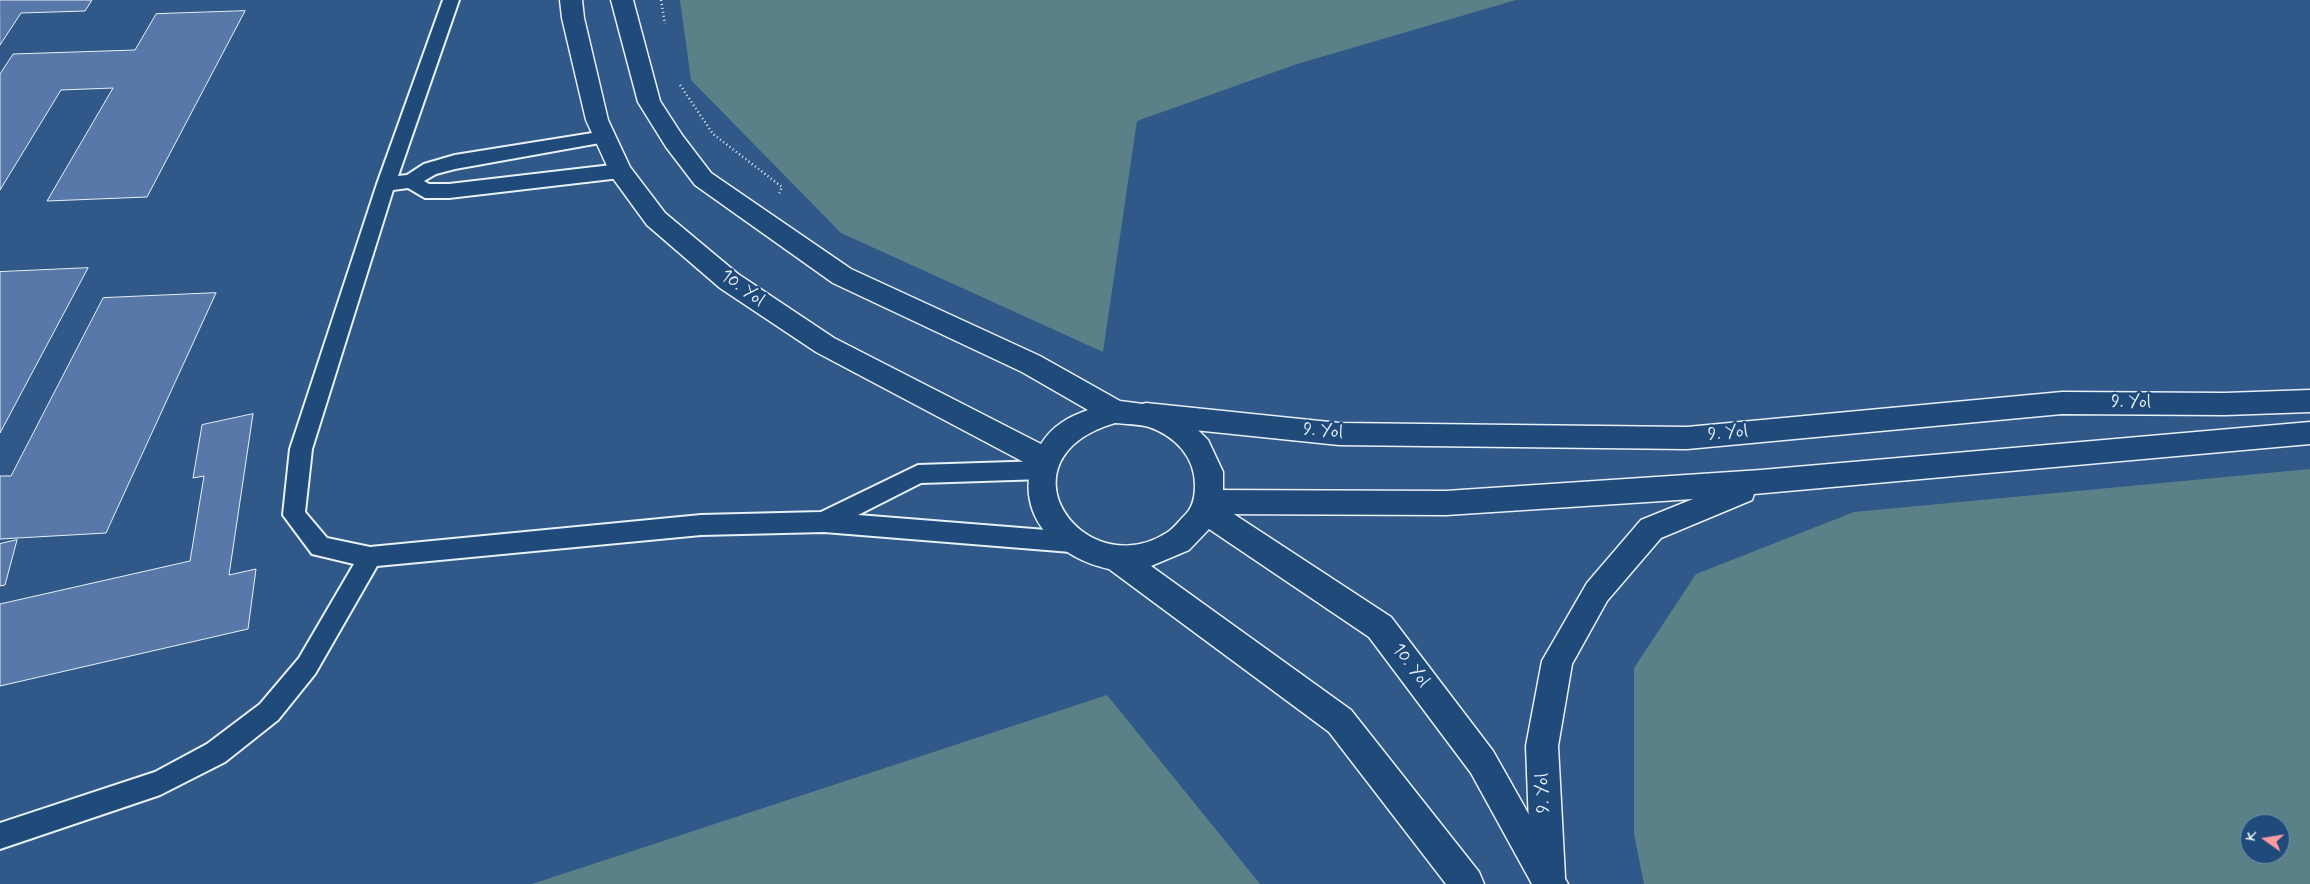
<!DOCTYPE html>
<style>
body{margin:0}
#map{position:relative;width:2310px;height:884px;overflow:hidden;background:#1f4a7a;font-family:Mynerve,sans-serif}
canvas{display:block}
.north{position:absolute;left:2240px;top:814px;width:50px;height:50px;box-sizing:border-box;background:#1f4a7a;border:1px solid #6f8dac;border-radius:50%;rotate:283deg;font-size:14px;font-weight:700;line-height:20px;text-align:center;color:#e8f1f8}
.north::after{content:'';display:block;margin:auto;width:18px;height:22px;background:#ff9aa2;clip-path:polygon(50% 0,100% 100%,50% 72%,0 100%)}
</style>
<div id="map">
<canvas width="2310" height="884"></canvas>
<div class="north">K</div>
</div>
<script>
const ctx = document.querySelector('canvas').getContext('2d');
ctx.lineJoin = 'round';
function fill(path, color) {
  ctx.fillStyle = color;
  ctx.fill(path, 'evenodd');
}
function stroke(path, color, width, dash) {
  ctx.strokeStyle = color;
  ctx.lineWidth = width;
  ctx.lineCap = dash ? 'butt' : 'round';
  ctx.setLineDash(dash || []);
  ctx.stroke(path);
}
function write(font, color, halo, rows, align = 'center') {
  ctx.font = font + ' Mynerve,sans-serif';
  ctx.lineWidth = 5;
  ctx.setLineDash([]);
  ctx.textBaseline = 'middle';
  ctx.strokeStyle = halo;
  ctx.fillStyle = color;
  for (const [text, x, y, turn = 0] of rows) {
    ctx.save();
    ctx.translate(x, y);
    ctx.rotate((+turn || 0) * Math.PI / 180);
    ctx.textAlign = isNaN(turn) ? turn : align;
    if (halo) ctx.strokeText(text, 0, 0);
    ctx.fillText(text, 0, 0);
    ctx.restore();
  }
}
fill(new Path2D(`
 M0,0H2310V884H0ZM2250,824H2280V854H2250Z`), '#305888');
fill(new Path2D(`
 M680,0H1516L1297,64L1137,121L1103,352L841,233L691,80Z
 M2310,469V884H1644L1634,834V668L1696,574L1854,512ZM2250,824H2280V854H2250Z
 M1107,695L1260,884H532Z`), '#5a8187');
const building = new Path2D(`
 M0,0H92L85,11L21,13L0,45Z
 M245,11L147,197L47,201L113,88L61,90L0,190V74L13,54L135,50L156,14Z
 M88,268L0,433V272Z
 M216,293L106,533L0,539V476H11L103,298Z
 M253,414L229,575L256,569L248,629L0,686V604L190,561L204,476L193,478L202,425Z
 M17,540L5,585L0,586V544Z`);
fill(building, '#5778a8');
stroke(building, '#e8f1f8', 1);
const lane = new Path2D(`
 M443,0H459L398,176L407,175L424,164L455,155L605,131L611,133L614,137L611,141L455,169L436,174L424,181L429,184H449L620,164L626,166L629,171L626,176L620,178L449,198H425L408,188L393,190L312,449L305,512L327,538L370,547L701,515L821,512L918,465L1043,461L1051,464L1054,470L1051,476L1043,479L921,483L858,515L1071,532L1079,535L1082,542L1079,549L1071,552L824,532L701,535L377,566L315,674L278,720L225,762L160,795L0,849V823L155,772L207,744L260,704L299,658L354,564L312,554L283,515L290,449L377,184Z`);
const street = new Path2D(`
 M2310,390V412L2225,415L2062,414L1687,449L1339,445L1146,425L1136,422L1132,414L1136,406L1146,403L1339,423L1687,427L2062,392L2225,393Z
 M2310,422V444L1754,494L1752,500L1661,538L1607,601L1572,664L1558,746L1565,877L1562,884H1534L1531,877L1526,746L1542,661L1587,583L1641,520L1693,499L1446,515L1208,514L1198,511L1194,502L1198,493L1208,490L1446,491L1761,470Z`);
const secondary = new Path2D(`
 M560,0H582L584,18L608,120L630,167L665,213L738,274L834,338L1041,444C1052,426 1068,417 1088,410L1022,372L833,283L695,185L666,147L638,102L611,0H633L660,101L682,135L711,173L851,269L1040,356L1120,401L1151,405L1189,421L1208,440L1223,472V497L1220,505L1391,617L1493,751L1568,884H1532L1471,773L1369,637L1209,529L1189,550L1151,566L1351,710L1479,872L1484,884H1446L1329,732L1109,569C1059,558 1018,520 1031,466L816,352L720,288L647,225L612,177L586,120L562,18ZM1115,423C1126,424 1139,424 1149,427C1175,436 1195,457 1195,485C1195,497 1193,508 1184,516C1179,521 1174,528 1168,532C1084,587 993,459 1115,423Z`);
stroke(lane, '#e8f1f8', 4);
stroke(street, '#e8f1f8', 3);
stroke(secondary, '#e8f1f8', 3);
stroke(new Path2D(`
 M661,0L665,24
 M680,85L713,134L782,187L779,194`), '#e8f1f8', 2.5, [1, 3]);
fill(lane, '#1f4a7a');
fill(street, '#1f4a7a');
fill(secondary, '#1f4a7a');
write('18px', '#e8f1f8', '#1f4a7a', [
 ["10. Yol",742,289,36],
 ["9. Yol",2131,403,1],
 ["9. Yol",1323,432,5],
 ["9. Yol",1728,434,-5],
 ["10. Yol",1410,666,53],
 ["9. Yol",1544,793,-92]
]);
</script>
